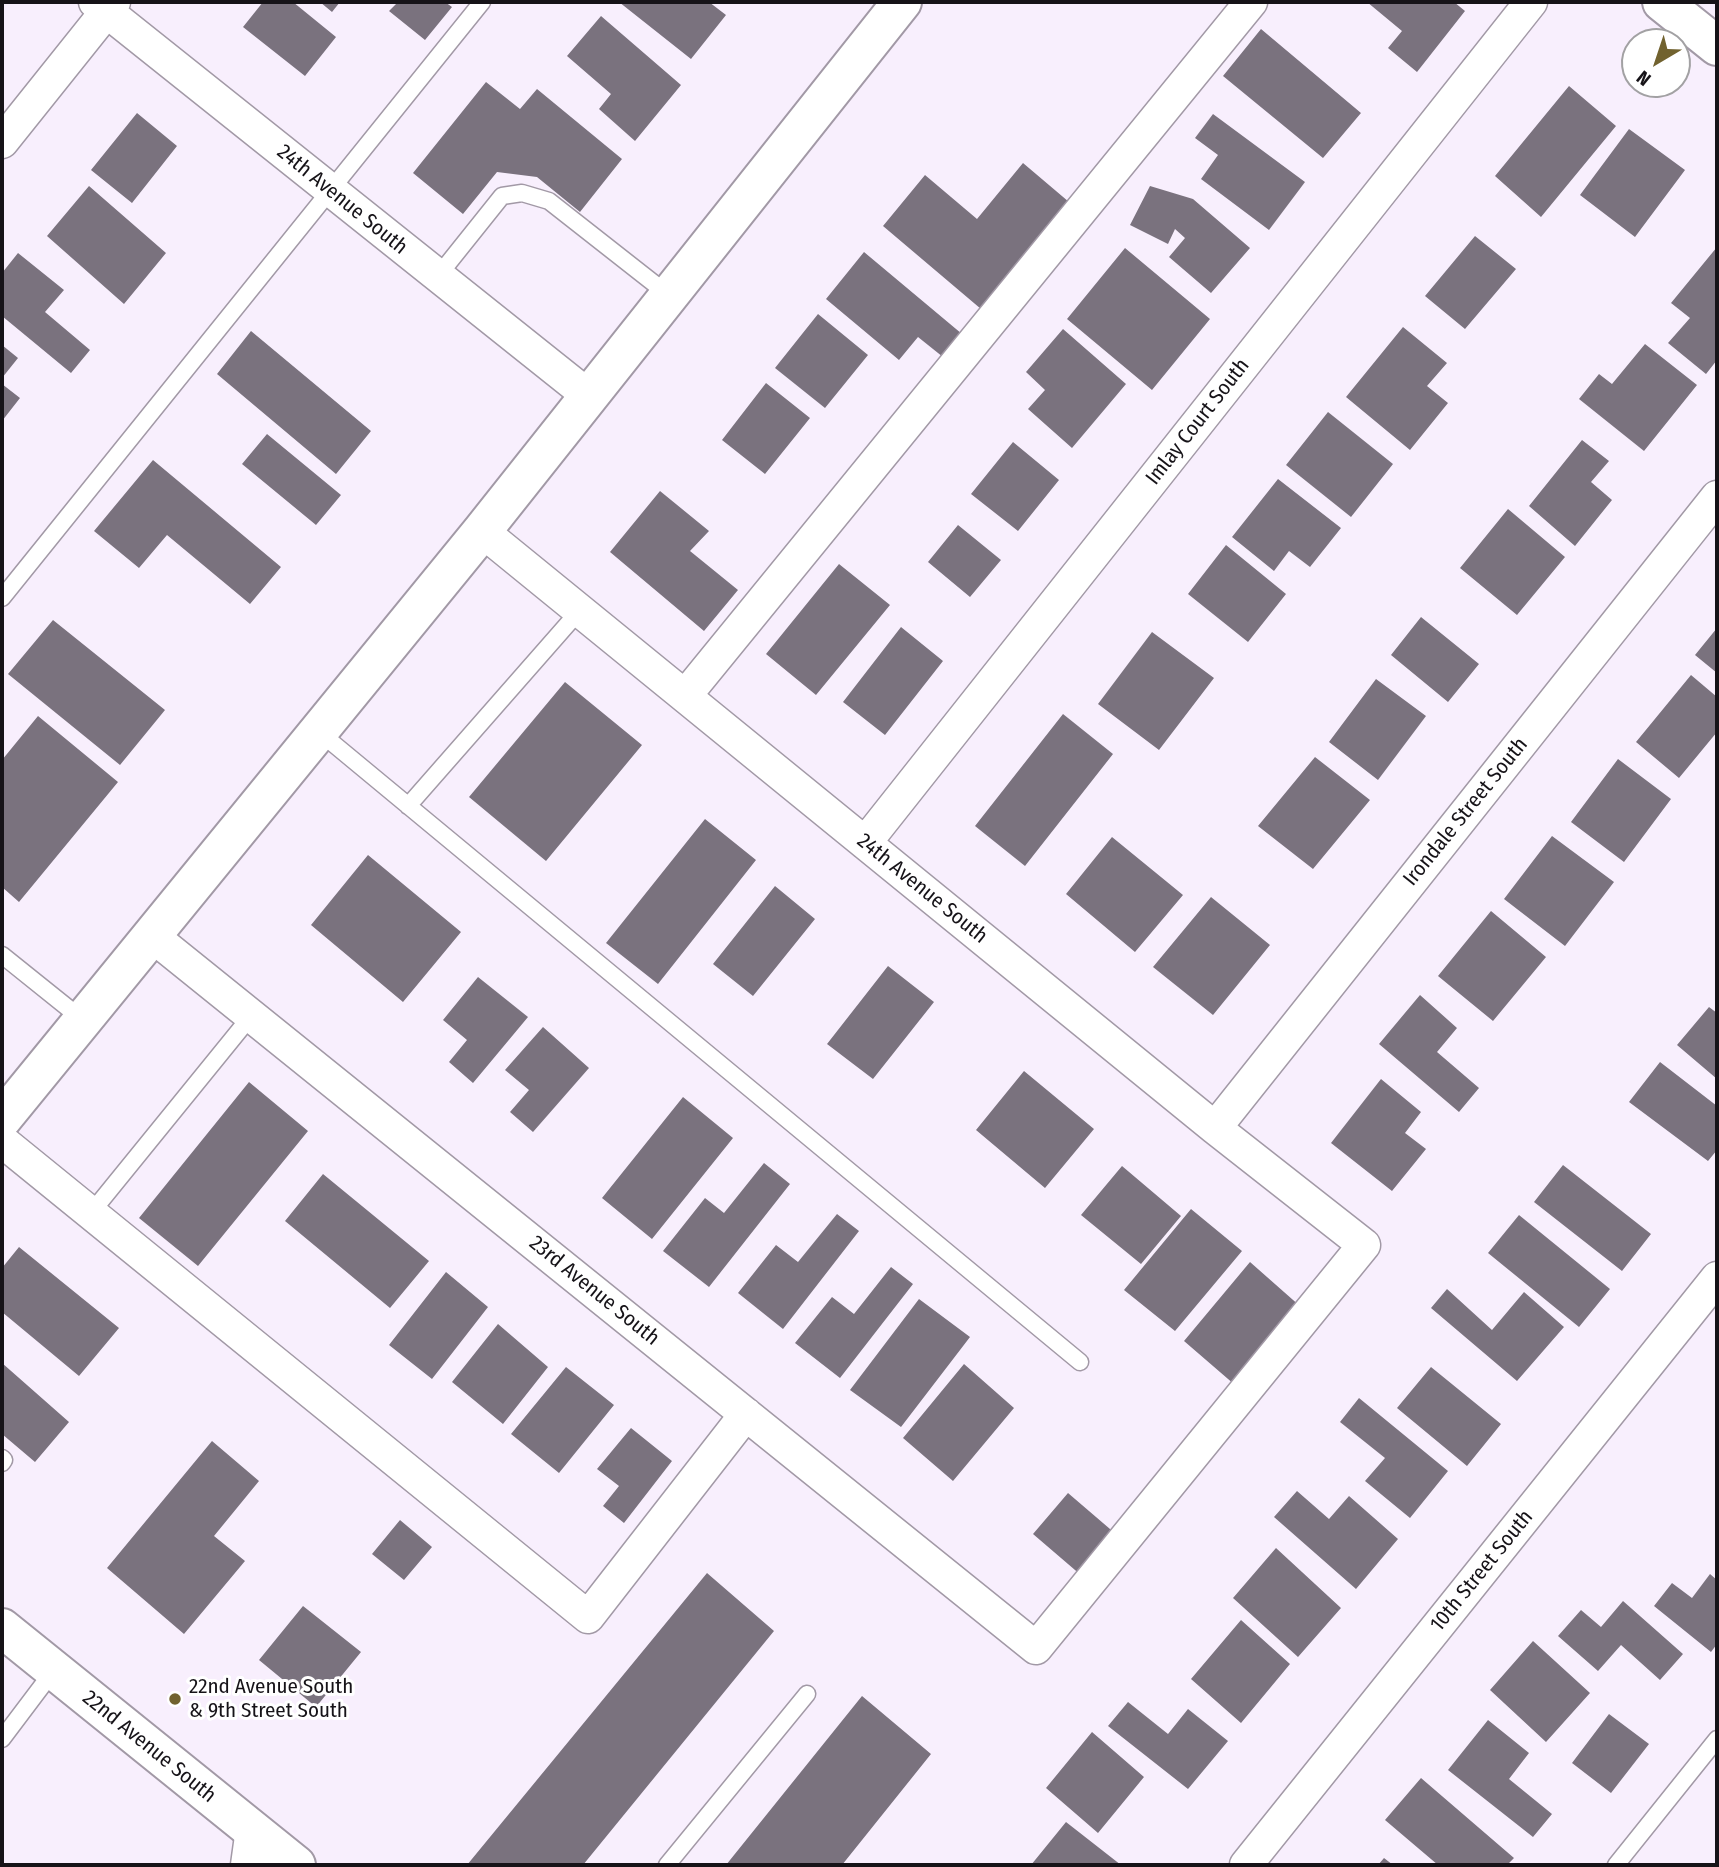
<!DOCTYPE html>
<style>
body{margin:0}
#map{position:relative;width:1719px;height:1867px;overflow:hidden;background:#f8effd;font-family:"Fira Sans Condensed",sans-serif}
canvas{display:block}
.frame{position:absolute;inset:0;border:4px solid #161318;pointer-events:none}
.north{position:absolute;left:1621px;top:28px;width:70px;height:70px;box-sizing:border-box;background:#fff;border:2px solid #a2a1a3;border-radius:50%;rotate:219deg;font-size:19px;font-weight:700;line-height:28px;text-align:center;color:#161318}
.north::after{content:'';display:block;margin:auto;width:24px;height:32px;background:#71622f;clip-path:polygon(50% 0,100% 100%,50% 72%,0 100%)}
</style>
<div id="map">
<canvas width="1719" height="1867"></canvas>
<div class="frame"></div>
<div class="north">N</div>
</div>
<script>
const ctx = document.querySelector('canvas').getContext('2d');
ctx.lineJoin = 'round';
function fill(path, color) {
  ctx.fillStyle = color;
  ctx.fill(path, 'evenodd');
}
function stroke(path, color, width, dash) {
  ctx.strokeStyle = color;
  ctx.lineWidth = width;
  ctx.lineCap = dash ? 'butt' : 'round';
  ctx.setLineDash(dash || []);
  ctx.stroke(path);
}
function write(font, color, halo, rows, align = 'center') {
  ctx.font = font + ' "Fira Sans Condensed",sans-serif';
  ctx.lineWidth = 6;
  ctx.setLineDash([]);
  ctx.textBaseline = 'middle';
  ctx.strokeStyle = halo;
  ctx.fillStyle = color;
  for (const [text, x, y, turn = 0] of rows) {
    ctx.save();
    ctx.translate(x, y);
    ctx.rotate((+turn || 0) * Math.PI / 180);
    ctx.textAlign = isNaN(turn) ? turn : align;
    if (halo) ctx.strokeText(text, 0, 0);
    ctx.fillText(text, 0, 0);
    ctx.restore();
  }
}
fill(new Path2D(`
 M263,2H293L336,37L305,76L243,27Z
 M320,2H340L332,12Z
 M398,2H445L452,7L425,40L389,11Z
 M619,2H709L726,15L691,59Z
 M1367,2H1454L1465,11L1417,72L1388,48L1402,31Z
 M601,16L681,85L635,141L599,109L611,94L567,56Z
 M1261,29L1361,113L1323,158L1223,76Z
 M486,82L520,109L537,89L622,159L580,212L537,177L497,172L463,214L413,173Z
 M1569,86L1616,126L1541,217L1495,176Z
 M137,113L177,146L132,203L91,170Z
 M1213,114L1305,182L1269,230L1201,179L1218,155L1195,138Z
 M1629,129L1685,170L1635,237L1580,195Z
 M1023,163L1069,202L981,309L883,226L925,175L977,219Z
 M89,186L166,253L124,304L47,236Z
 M1150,186L1193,199L1250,248L1211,293L1169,257L1185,238L1175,229L1168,244L1130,225Z
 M1475,236L1516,269L1465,329L1425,296Z
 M1717,247V360L1706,374L1668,343L1690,318L1671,303Z
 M1125,248L1210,319L1152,390L1067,319Z
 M864,252L962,334L943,357L918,337L899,360L826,299Z
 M18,253L64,290L45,312L90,350L71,373L2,316V273Z
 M818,314L868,355L825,408L775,368Z
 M1403,327L1447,363L1427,386L1448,403L1410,450L1346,397Z
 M1063,329L1126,384L1072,448L1028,409L1045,390L1026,372Z
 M251,331L371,431L336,474L217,374Z
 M1645,344L1697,385L1644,451L1579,399L1599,374L1612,384Z
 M2,345L18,358L2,378Z
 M766,383L810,418L765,474L722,440Z
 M2,384L20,398L2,421Z
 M1328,412L1393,464L1351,517L1286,465Z
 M267,434L341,495L316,525L242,464Z
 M1582,440L1609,461L1591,482L1612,500L1575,546L1529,506Z
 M1013,442L1059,480L1018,531L971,494Z
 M153,460L281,567L250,604L167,535L139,568L94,531Z
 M1278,479L1341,528L1310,567L1289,551L1274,571L1232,537Z
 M660,491L709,531L690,551L738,590L704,631L610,552Z
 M1508,509L1565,557L1517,615L1460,568Z
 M958,525L1001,560L970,597L928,562Z
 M1226,545L1286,594L1248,642L1188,594Z
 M839,564L890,605L816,695L766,654Z
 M1421,617L1479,664L1448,702L1391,655Z
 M53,620L165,710L120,765L8,674Z
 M901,627L943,661L885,735L843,702Z
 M1717,628V673L1695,655Z
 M1152,632L1214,678L1159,750L1098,704Z
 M1691,675L1717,697V732L1679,778L1636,742Z
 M1376,679L1426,716L1378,780L1329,742Z
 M565,682L642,745L546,861L469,797Z
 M1063,714L1113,754L1025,866L975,826Z
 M38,716L118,782L19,902L2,887V760Z
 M1315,757L1370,800L1313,869L1258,826Z
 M1618,759L1671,799L1624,862L1571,822Z
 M705,819L756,860L658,984L606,943Z
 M1552,836L1614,882L1565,946L1504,899Z
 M1112,837L1183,895L1135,952L1066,894Z
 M368,855L461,932L403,1002L311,925Z
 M775,886L815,919L753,996L713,964Z
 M1211,897L1270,945L1213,1015L1153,967Z
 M1491,911L1546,957L1493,1021L1438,976Z
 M888,966L934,1002L873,1079L827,1044Z
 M478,977L528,1017L473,1083L449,1062L467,1040L443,1020Z
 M1420,995L1457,1028L1437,1052L1479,1088L1459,1112L1379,1044Z
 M1709,1007L1717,1013V1079L1677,1045Z
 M543,1027L589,1068L533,1132L510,1112L529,1090L505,1070Z
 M1660,1062L1717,1106V1150L1708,1161L1629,1102Z
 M1024,1071L1094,1129L1045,1188L976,1130Z
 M1381,1079L1421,1112L1405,1133L1426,1149L1392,1191L1331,1143Z
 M249,1082L308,1131L198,1266L139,1218Z
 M683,1097L733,1138L652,1239L602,1198Z
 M764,1163L790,1184L709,1287L663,1251L705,1198L724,1213Z
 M1563,1165L1651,1234L1622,1271L1534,1202Z
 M1122,1166L1181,1216L1141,1264L1081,1215Z
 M323,1174L429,1261L390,1308L285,1221Z
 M1191,1209L1242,1251L1175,1331L1124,1290Z
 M837,1214L859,1231L783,1329L738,1293L776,1245L798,1262Z
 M1519,1215L1610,1289L1579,1327L1488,1253Z
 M19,1247L119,1328L79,1376L2,1312V1268Z
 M1250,1262L1301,1307L1235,1385L1184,1341Z
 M891,1267L913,1284L840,1378L795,1343L832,1297L854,1314Z
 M446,1272L488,1307L432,1379L389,1345Z
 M1447,1289L1492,1330L1524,1292L1564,1327L1517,1381L1431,1308Z
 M919,1299L970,1337L901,1427L850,1390Z
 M498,1324L548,1367L503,1424L452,1382Z
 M2,1363L69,1422L35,1462L2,1434Z
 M964,1364L1014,1408L953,1481L903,1438Z
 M566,1367L614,1405L559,1473L511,1434Z
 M1431,1367L1501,1424L1467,1466L1397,1408Z
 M1359,1398L1448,1471L1410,1518L1365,1481L1385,1458L1340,1422Z
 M631,1428L672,1461L624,1523L603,1506L619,1486L597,1469Z
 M212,1441L259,1481L214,1536L245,1561L184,1634L107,1568Z
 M1297,1491L1329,1519L1349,1496L1398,1539L1356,1589L1274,1517Z
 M1068,1493L1117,1535L1082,1576L1033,1534Z
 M400,1520L432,1547L404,1580L372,1554Z
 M1276,1548L1341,1608L1298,1657L1233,1598Z
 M707,1573L774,1631L583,1865H467Z
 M1710,1574L1717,1580V1644L1711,1652L1654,1606L1672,1583L1692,1598Z
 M1623,1601L1683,1654L1660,1680L1621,1645L1598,1671L1558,1636L1581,1610L1601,1627Z
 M303,1606L361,1652L316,1707L259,1660Z
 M1241,1620L1290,1664L1241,1723L1191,1679Z
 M1533,1641L1590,1693L1546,1742L1490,1690Z
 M862,1696L931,1754L842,1865H726Z
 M1128,1702L1168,1734L1188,1709L1228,1741L1188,1789L1108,1726Z
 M1609,1714L1649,1744L1611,1793L1572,1763Z
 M1488,1720L1529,1753L1509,1779L1552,1814L1533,1837L1448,1770Z
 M1092,1732L1144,1777L1098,1833L1046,1788Z
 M1421,1778L1514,1858L1507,1865H1438L1385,1820Z
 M1066,1822L1121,1865H1031Z
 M1384,1858L1393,1865H1378Z`), '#7a727e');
const service = new Path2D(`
 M438,276L502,196L522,193L549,201L670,296
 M2,598L482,2
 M318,731L1080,1362
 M408,806L580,610
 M2,955L83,1020
 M91,1213L251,1016
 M2,1458L4,1460L2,1463
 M2,1739L54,1670
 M667,1865L807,1694
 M1616,1865L1717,1739`);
const minor = new Path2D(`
 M95,2L590,397
 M2,142L114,2
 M685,696L1251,2
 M865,843L1531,2
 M151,935L1036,1648L1364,1245L1215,1128L482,531
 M1215,1128L1717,497
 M2,1141L588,1617L746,1414
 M247,1865L252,1829
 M1246,1865L1717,1278`);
const tertiary = new Path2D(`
 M1662,2L1717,46`);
const secondary = new Path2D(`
 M2,1119L482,531L902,2
 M2,1628L296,1865`);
stroke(service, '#a299a6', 19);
stroke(minor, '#a299a6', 35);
stroke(tertiary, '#a299a6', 42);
stroke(secondary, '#a299a6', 42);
stroke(service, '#fff', 16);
stroke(minor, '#fff', 32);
stroke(tertiary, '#fff', 38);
stroke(secondary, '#fff', 38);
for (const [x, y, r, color] of [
 [175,1699,7,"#71622f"]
]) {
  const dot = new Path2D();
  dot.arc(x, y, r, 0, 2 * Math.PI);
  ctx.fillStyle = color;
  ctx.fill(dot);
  stroke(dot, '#fff', 2.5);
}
write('21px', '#161318', '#fff', [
 ["24th Avenue South",342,200,39],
 ["Imlay Court South",1198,422,-52],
 ["Irondale Street South",1466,812,-51],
 ["24th Avenue South",922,889,39],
 ["23rd Avenue South",594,1291,39],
 ["10th Street South",1482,1571,-51],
 ["22nd Avenue South",149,1747,39]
]);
write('21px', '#161318', '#fff', [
 ["22nd Avenue South",189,1687],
 ["& 9th Street South",189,1711]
], 'left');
</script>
